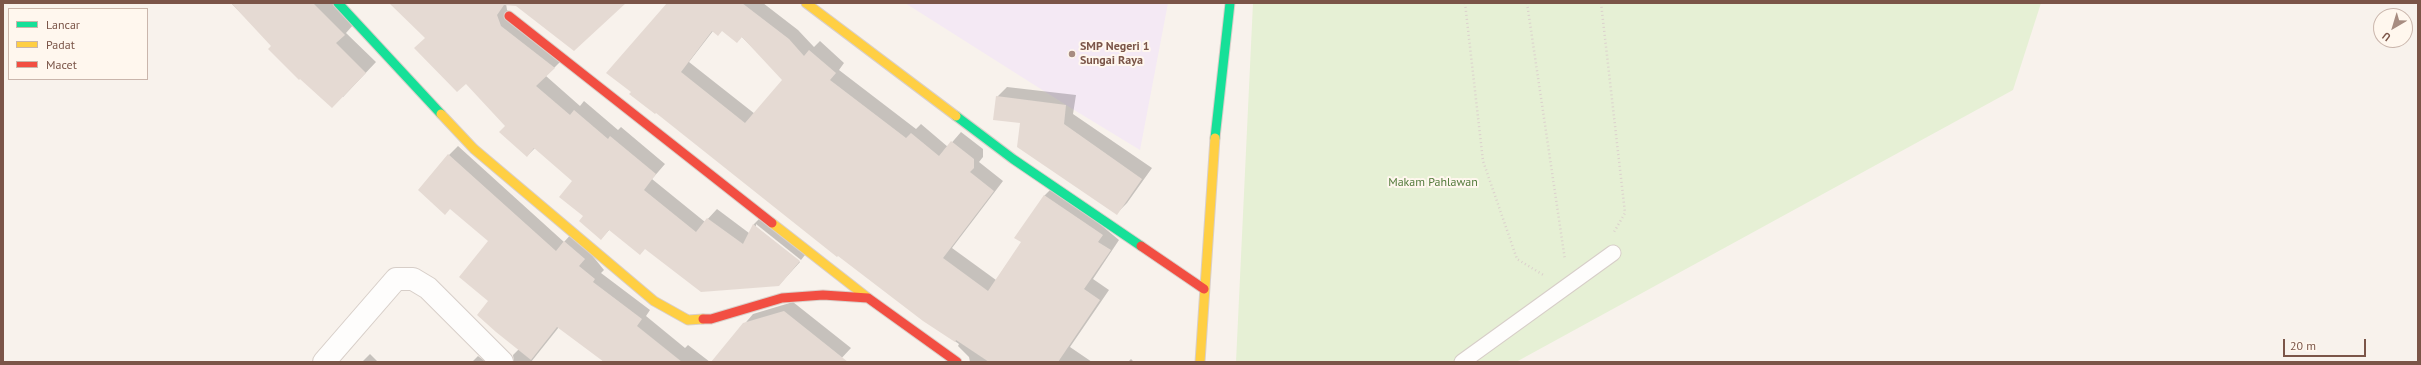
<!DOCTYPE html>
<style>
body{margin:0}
#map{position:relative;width:2421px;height:365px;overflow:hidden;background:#f8f2ec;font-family:"PT Sans",sans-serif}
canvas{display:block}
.frame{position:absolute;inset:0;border:4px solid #7b5548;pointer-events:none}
.legend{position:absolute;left:8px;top:8px;width:140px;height:72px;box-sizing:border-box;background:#fff7ee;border:1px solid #cab6ac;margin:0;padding:5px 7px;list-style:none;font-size:12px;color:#7b5548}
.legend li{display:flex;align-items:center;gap:8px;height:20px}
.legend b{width:20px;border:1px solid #cab6ac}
.north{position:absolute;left:2373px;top:8px;width:40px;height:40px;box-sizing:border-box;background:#fff7ee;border:1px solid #cab6ac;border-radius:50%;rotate:218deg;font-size:11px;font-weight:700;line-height:16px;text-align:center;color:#7b5548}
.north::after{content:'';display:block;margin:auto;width:14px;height:18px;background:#a78c81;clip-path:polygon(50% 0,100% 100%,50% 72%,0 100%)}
.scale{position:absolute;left:2283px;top:339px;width:83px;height:18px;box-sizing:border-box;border:2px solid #7b5548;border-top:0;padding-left:5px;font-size:12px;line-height:14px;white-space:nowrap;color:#7b5548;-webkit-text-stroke:3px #fff7ee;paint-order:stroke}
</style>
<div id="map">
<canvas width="2421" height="365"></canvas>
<div class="frame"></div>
<ul class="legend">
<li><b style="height:5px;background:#16e098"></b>Lancar</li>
<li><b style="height:5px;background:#ffcf43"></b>Padat</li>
<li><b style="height:5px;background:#f24e42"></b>Macet</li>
</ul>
<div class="north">U</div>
<div class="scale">20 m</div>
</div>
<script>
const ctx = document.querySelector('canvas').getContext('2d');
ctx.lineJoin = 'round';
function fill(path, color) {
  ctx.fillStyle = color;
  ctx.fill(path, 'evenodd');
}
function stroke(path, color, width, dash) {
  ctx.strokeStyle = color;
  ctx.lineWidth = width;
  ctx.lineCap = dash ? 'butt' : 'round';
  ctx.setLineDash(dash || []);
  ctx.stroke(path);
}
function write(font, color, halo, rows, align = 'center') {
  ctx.font = font + ' "PT Sans",sans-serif';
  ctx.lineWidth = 4;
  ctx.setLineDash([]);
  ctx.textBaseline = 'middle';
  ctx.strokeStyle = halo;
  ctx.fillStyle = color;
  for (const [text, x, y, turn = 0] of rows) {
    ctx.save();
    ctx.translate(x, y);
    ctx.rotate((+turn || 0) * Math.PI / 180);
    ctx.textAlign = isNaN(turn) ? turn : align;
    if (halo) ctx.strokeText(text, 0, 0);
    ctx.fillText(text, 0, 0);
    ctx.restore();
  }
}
fill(new Path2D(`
 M905,3H1168L1140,150L1066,105Z`), '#f4e9f4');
fill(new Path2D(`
 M1253,3H2041L2013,90L1516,362H1236Z`), '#e6f0d5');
fill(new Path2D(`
 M231,3H333L354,24L346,33L376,62L343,97L273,46Z
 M395,3H506L507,10L564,58L546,76L580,106L584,101L618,130L621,127L665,164L652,179L705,222L717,209L749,233L754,224L763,215L809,250L801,260L756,224V227L800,262L779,285L645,248L610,229L601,239L584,216L574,181L535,148L527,156L506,126Z
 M668,3H763L798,30L814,47L820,41L844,63L839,70L916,129L921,124L948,147L961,132L983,149V157L979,162L1003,181L952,248L996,280L1022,242L1044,196L1054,186L1119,240L1093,279L1109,290L1070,347L1092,362H970L969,357L958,346L959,344L924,320L838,255L837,256L656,112ZM722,30L742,37L784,80L755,114L689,62L713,31Z
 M1007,87L1076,95L1073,114L1152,168L1127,203L1117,213L997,97Z
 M458,146L564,242L573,232L604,270L601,273L650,310L646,316L685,348L688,345L710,362H605L559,327L531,362H514L513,355L519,349L489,301L490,241L450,208L449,155Z
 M793,302L851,348L838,362H712L753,314Z
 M370,354L378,362H362Z
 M478,356L486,362H472Z
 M1131,359L1134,362H1128Z`), '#0003');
fill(new Path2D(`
 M231,3H313L345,35L336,43L366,73L332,108L300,79L299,80L268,49L271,46Z
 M389,3H626L574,51L516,6L504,5L497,15L501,26L555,68L536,86L570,115L574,110L608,139L610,136L656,174L644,190L696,232L707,218L743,244L753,224L800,261L779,286L701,292L645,249L640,255L609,230L601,240L579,221L583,216L559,197L572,181L534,148L527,157L499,132L505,126L466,84L457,92L414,48L425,38Z
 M667,3H742L789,39L804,56L809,50L836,73L830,80L906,138L911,133L939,156L951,141L974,159V168L970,172L994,191L943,258L988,291L1021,242L1014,238L1044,195L1103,235L1098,242L1111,250L1084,289L1100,300L1058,362H989L956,340L955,342L923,321L838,256L837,257L656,113L655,114L629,94L631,92L606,73ZM712,31L718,36L722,31L737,43L742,37L782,80L745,123L681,72Z
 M996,96L1066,105L1064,124L1142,179L1117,215L1017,147L1020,123L993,120Z
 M448,154L556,251L564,241L585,259L579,266L595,279L593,282L642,319L637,326L682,362H604L557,327L531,360L496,332L477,315L488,301L459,277L488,241L450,209L445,215L418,190Z
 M784,311L848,362H711L743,323Z`), '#e5dad3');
const lane = new Path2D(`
 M1462,362L1613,253`);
const street = new Path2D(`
 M324,362L396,279H413L428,288L502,362`);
const fast = new Path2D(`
 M338,3L441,114
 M956,116L1013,159L1141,246
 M1215,138L1230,3`);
const slow = new Path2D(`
 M806,3L956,116
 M441,114L474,149L654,301L688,320L703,319
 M772,223L868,298
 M1200,362L1215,138`);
const jam = new Path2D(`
 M509,16L772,223
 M1141,246L1204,289
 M703,319H711L782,298L823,295L868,298L957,362`);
stroke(lane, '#d7cec8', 17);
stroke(street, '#d7cec8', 24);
stroke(fast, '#d9cfc9', 11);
stroke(slow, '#d9cfc9', 11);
stroke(jam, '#d9cfc9', 11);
stroke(new Path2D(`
 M1465,3L1483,161L1517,259L1545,276
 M1527,3L1565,260
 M1601,3L1625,213L1614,232`), '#dcd1cd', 2.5, [1, 3]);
stroke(lane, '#fefdfc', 15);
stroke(street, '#fefdfc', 22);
stroke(fast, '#16e098', 9);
stroke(slow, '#ffcf43', 9);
stroke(jam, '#f24e42', 9);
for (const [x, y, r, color] of [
 [1072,54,4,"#a78c81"]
]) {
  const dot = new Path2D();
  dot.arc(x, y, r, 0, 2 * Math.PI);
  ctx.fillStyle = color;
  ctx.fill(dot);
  stroke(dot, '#fff7ee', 1.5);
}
write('bold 12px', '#7b5548', '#fff7ee', [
 ["SMP Negeri 1",1080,47],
 ["Sungai Raya",1080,61]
], 'left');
write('12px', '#547b3c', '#fff7ee', [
 ["Makam Pahlawan",1433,183]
]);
</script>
